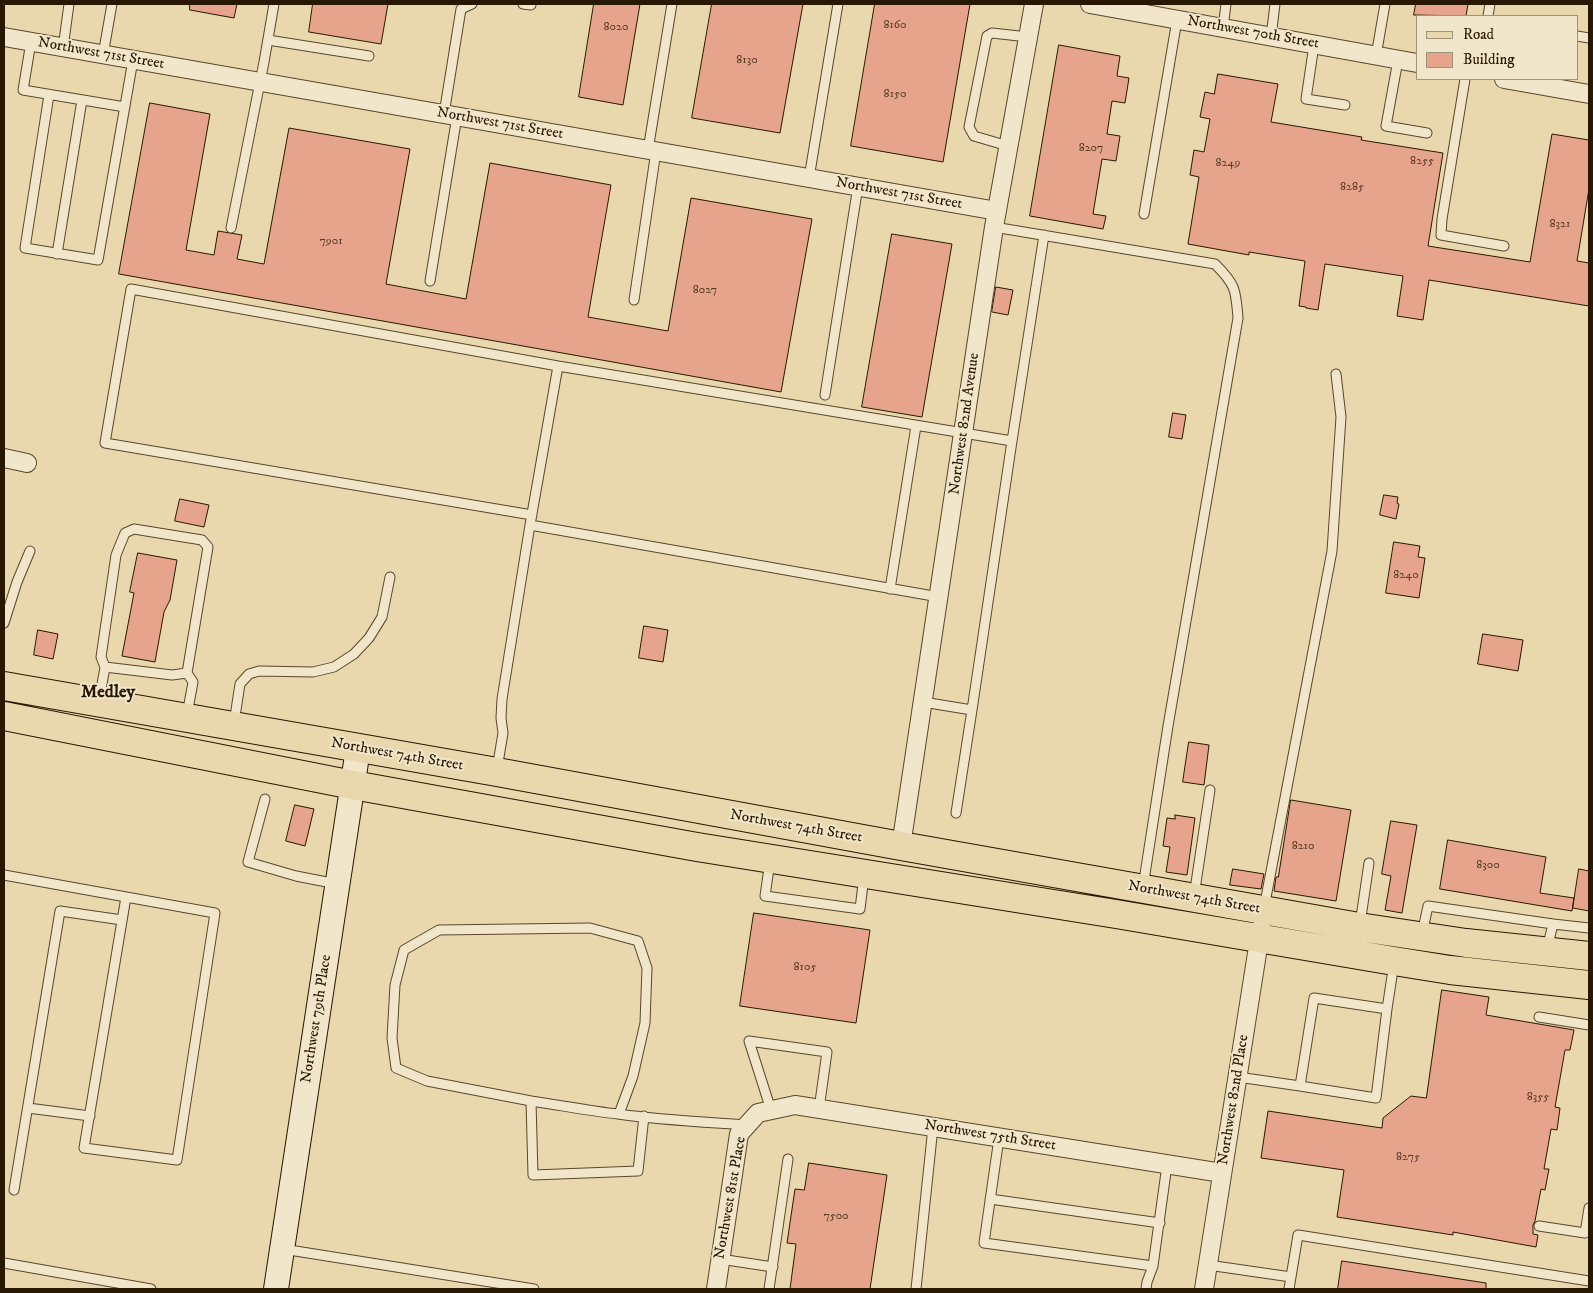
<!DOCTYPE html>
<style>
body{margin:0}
#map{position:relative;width:1593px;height:1293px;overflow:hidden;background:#e9d7ad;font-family:"IM FELL DW Pica",serif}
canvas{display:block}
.frame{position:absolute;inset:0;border:5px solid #291801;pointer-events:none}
.legend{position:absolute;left:1416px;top:15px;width:162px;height:65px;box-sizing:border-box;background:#f1e5ca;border:1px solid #a1937a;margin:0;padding:6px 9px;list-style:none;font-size:15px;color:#291801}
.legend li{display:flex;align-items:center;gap:10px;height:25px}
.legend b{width:25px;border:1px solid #a1937a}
</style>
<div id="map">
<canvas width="1593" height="1293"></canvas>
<div class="frame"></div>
<ul class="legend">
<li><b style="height:6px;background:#e9d7ad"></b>Road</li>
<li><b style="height:14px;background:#e5a48b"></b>Building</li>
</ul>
</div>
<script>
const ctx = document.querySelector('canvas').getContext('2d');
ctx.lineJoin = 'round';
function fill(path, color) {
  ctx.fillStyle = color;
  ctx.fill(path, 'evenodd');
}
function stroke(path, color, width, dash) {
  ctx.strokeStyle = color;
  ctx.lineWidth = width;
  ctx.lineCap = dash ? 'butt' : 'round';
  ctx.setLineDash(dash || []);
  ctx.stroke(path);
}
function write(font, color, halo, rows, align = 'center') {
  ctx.font = font + ' "IM FELL DW Pica",serif';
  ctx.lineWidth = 4;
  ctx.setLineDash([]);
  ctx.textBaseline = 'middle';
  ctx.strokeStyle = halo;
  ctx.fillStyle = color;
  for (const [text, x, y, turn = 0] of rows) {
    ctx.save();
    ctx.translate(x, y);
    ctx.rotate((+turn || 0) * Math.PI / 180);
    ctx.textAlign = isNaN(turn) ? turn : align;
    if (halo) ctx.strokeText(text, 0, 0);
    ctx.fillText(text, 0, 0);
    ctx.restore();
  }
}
const building = new Path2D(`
 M190,4H237L234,18L190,10Z
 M313,4H388L381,44L309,32Z
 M594,4H640L623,105L579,97Z
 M712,4H803L780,133L692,118Z
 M875,4H970L943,162L851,146Z
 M1416,4H1468L1466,16L1414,15Z
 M1059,45L1120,56L1117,76L1129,78L1125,103L1112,101L1107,134L1120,136L1116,161L1102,159L1093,214L1106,216L1103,229L1030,216Z
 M1218,74L1278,84L1271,122L1362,137L1361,140L1443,153L1428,246L1530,262L1552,134L1589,140V189L1577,261L1589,263V306L1429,280L1423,320L1397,316L1403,276L1325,264L1318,310L1306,308V307L1299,306L1305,261L1249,252V255L1188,244L1199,177L1190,175L1194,150L1204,152L1210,119L1200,117L1205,92L1214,94Z
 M150,103L210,114L186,250L214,255L218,231L242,235L237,259L264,264L289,128L410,149L386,284L466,299L490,163L611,185L588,317L668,331L691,198L812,219L781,392L119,274Z
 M892,234L952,244L922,417L862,407Z
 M996,287L1013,290L1008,315L992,312Z
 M1173,413L1186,415L1182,439L1169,437Z
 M1384,495L1398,497L1397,503L1399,504L1396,519L1380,515Z
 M180,499L209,505L204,527L175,521Z
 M1394,542L1420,546L1418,557L1425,558L1419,598L1386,593Z
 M138,553L177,560L170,600L164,612L155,662L122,656L134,593L130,592Z
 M644,626L668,630L663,662L639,658Z
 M38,630L58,634L53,659L34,655Z
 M1483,634L1523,640L1518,671L1478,664Z
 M1189,742L1209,745L1204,785L1183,782Z
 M1291,800L1351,810L1336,901L1274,891L1276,877H1278Z
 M295,805L314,809L305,846L286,841Z
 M1175,815L1195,818L1187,875L1166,872L1170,847L1163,846L1167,818L1175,819Z
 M1391,821L1417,825L1402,913L1385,910L1391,876L1382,874Z
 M1448,840L1546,857L1540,893L1574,898L1572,911L1440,889Z
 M1233,869L1264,874L1261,889L1230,885Z
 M1579,869L1589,871V911L1573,908Z
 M754,913L870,930L856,1023L740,1006Z
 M1442,990L1489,997L1486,1015L1574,1030L1570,1050H1565L1555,1107L1560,1108L1557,1130L1551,1129L1544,1169H1549L1545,1190L1541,1189L1535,1221L1533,1225V1234L1538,1235L1536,1247L1453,1232V1235L1337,1217L1344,1170L1261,1158L1268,1111L1382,1128L1383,1118L1411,1096L1426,1098Z
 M809,1163L887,1175L870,1289H790L796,1244L787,1243L795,1189L804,1190Z
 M1342,1261L1486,1283V1289H1338Z`);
fill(building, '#e5a48b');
stroke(building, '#291801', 1);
const service = new Path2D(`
 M523,4L531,5
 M1488,16L1490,4
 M1223,28L1226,4
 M1577,36L1589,38
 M1271,37L1275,4
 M268,40L369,56
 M31,42L23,90L125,107
 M1314,45L1306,99L1345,105
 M63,48L69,4
 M103,55L112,4
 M1376,56L1385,4
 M1398,60L1386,126L1427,133
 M1465,79L1442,219L1441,235L1504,246
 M49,95L25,248L98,260L133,60
 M444,114L461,9L472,4
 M1008,146L974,136L969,127L987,36L992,33L1028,37
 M648,150L672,4
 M809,178L838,4
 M1144,214L1177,20
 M994,227L1215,264C1235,284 1236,289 1238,318L1168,726L1143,887
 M231,228L264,62L274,4
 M57,254L82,100
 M430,281L457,116
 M634,300L656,151
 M825,395L858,186
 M532,515L105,443L131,289L558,366
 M530,525L558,366L1012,441L1044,235
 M890,589L916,426
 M4,623L17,582L30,551
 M105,667L101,657L116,555L125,533L134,529L202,540L208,547L187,673
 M99,701L105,667L172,675L187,673L193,682L187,715
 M923,702L972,710L1012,441
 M234,723L240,684L249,674L259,671L313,672L334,667L354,654L369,638L382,617L390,577
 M497,769L503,733L501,718L502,699L530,525L939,597
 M265,799L248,862L296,876L337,884
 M956,813L972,710
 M770,861L765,896L860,909L864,876
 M4,875L215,913L177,1160L84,1148L126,897
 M1194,896L1210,790
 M1264,908L1332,551L1341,417L1336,374
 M1360,924L1369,863
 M1422,934L1428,906L1553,924
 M1547,949L1553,924L1589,928
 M1539,1017L1589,1025
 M1238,1077L1300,1086L1314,998L1387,1009L1394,963
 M1300,1086L1376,1098L1387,1009
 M531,1101L427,1081L396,1068L392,1038L395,985L404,950L439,930L590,928L638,941L647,968L645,1023L633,1076L619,1114
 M28,1108L90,1116
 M771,1110L749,1041L827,1052L819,1109
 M644,1116L638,1171L533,1175L531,1101C560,1105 589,1111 618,1114C660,1120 704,1122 747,1125
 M999,1138L984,1243L1153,1266L1167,1165
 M14,1190L60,911L122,920
 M990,1199L1160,1223
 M1539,1226L1585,1233L1589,1208
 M283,1249L534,1289
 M720,1259L773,1267
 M4,1263L151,1289
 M1208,1265L1291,1277L1298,1235L1589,1281
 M769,1289L788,1159
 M916,1289L933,1127
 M1146,1289L1147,1282L1153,1266
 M1289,1289L1291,1277`);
const minor = new Path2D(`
 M1090,4L1417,63
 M4,37L997,211
 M1504,79L1589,94
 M4,458L27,463
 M901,846L994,227L1034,4
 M716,1289L739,1134L758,1113L795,1105L1222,1173
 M1204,1289L1261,928`);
const secondary = new Path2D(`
 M276,1289L358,749`);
const primary = new Path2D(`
 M4,686L497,772L901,846L1359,927L1466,943L1589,956
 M4,716L353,785L697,847L1116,914L1394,961L1450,970L1589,985`);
stroke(service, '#59482c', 11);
stroke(minor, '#59482c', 20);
stroke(secondary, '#291801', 26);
stroke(primary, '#291801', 30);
stroke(service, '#f1e5ca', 9);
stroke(minor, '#f1e5ca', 18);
stroke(secondary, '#f1e5ca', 24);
stroke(primary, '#e9d7ad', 28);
write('12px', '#583b24', null, [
 ["8160",895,26],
 ["8020",616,28],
 ["8130",747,61],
 ["8150",895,95],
 ["8207",1091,149],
 ["8255",1422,162],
 ["8249",1228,164],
 ["8285",1352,188],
 ["8321",1560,225],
 ["7901",331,242],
 ["8027",705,291],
 ["8240",1406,576],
 ["8210",1303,847],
 ["8300",1488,866],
 ["8105",805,968],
 ["8355",1538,1098],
 ["8275",1408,1158],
 ["7500",836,1217]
]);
write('15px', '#291801', '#f1e5ca', [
 ["Northwest 70th Street",1253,33,10],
 ["Northwest 71st Street",101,54,10],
 ["Northwest 71st Street",500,124,10],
 ["Northwest 71st Street",899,194,10],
 ["Northwest 82nd Avenue",965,424,-82],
 ["Northwest 74th Street",397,755,10],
 ["Northwest 74th Street",796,827,10],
 ["Northwest 74th Street",1194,898,10],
 ["Northwest 79th Place",317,1019,-81],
 ["Northwest 82nd Place",1234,1100,-81],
 ["Northwest 75th Street",990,1136,9],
 ["Northwest 81st Place",731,1198,-80]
]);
write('bold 18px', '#291801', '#f1e5ca', [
 ["Medley",108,693]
]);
</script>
